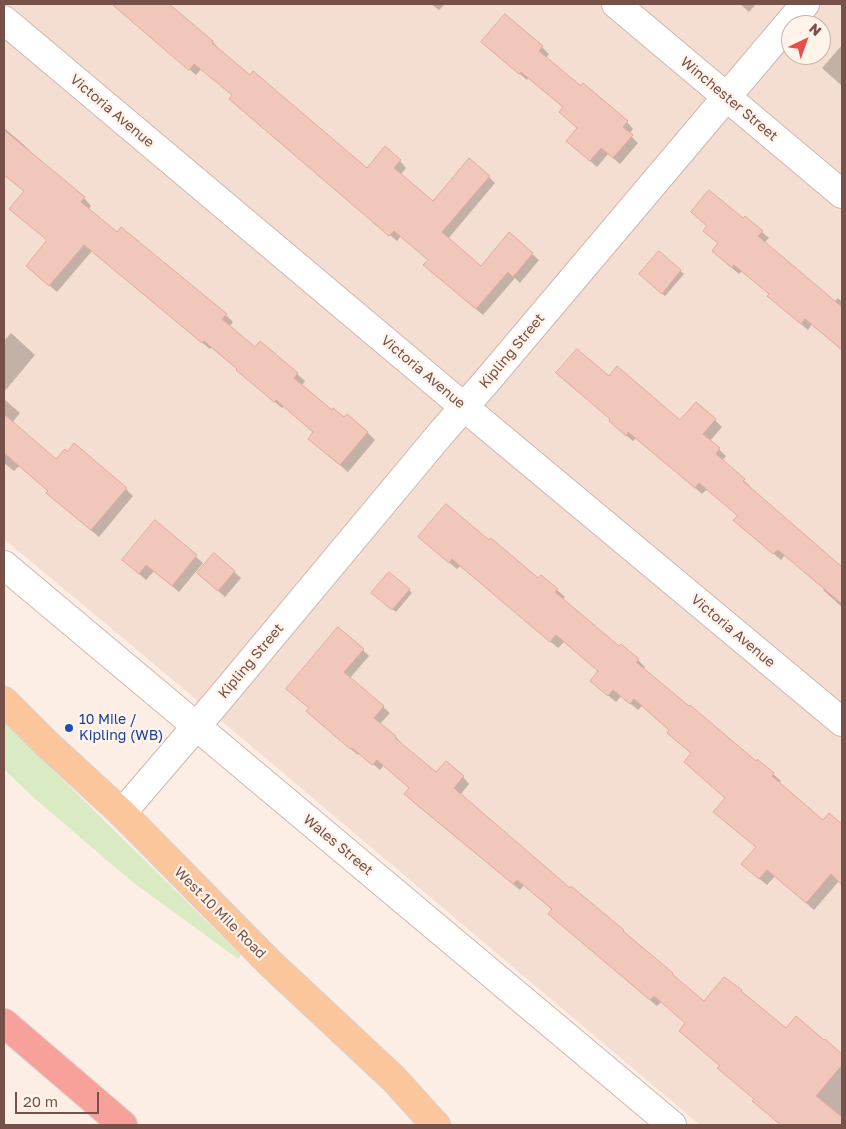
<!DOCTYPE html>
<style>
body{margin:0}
#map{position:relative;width:846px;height:1129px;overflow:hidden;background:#fceee4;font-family:"Golos Text",sans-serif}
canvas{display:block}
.frame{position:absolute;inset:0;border:5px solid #755149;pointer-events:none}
.north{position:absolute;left:781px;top:15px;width:50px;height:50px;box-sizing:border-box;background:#fff3ea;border:1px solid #c8b2aa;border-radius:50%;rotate:42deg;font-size:14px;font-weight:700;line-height:20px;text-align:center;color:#755149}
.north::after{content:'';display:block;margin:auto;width:18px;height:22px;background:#e74e48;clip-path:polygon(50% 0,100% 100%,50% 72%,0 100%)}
.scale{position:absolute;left:15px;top:1092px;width:84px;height:22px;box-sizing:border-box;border:2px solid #755149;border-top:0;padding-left:6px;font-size:15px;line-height:18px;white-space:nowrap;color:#755149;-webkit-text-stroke:4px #fff3ea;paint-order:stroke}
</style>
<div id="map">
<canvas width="846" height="1129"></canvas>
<div class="frame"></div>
<div class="north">N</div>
<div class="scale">20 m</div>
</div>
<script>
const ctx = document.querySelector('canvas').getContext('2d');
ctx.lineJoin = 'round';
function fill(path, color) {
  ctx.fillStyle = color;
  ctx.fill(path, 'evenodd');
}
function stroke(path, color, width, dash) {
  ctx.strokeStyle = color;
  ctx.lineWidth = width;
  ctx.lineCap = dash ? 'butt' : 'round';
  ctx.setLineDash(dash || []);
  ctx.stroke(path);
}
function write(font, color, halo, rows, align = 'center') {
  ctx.font = font + ' "Golos Text",sans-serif';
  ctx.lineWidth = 4.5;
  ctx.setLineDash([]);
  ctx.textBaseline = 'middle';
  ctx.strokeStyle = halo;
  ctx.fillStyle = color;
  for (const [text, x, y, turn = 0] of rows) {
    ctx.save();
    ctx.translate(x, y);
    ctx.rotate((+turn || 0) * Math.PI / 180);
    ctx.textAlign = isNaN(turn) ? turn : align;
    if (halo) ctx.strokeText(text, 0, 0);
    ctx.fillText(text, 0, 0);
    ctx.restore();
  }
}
fill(new Path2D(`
 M4,4H842V1125H700L160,669L4,539ZM791,25H821V55H791Z`), '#f4ded2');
fill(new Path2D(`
 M4,722L241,955L238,959L130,880L33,797L4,769Z`), '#daeac2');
fill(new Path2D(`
 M112,4H167L213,42L219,49L218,50L367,170L400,161L406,168L400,175L433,203L489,177L495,183L448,239L481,267L532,254L539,260L520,283L515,278L483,315L431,271L429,260L401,236L397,241L237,106L234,96L201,69L196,75Z
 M431,4H445L439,10Z
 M740,4H756L749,12Z
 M842,45V86L822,68Z
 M542,47L549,54L546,58L581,88L627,122L633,129L629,134L638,143L620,164L608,154L597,167L575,148L579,129L564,108L528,78L527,80L490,49Z
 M4,128L23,144L30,151L29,153L84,198L91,206L88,210L117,234L226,315L233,322L229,327L256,348L260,342L297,374L305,381L301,386L332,412L344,419L347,415L368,433L375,440L348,472L317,446L315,432L284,406L282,408L245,377L238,369L212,347L210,349L92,251L57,292L35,273L48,241L25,192L4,175Z
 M743,220L762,232L769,238L764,243L834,302L838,298L842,302V350L812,324L808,330L776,303L770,294L742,271L739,274L720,258L719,244L711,237Z
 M659,253L684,274L665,296L644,277Z
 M11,333L35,355L4,392V341Z
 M609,378L680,422L696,404L715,420L722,427L710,441L726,456L722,461L750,486L749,488L842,567V607L823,590L824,589L785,555L781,560L742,527L739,516L707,489L702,494L636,438L633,441L617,428Z
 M4,399L20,413L12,423L56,461L126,489L133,496L99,537L55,500L47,493L49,491L19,466L14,471L4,463Z
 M155,522L203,563L179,592L154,571L146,580L131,567Z
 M427,544L538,580L541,576L565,597L562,600L619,648L621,646L638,660L645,667L643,669L756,762L758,761L773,774L781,781L779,783L824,821L829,815L842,825V884L839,881L814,910L775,876L767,885L750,871L757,847L726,798L692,754L668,733L670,730L642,706L638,710L621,696L616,702L599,688L600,672L564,642L558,648L460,566L457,569Z
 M214,554L241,578L225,597L206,580Z
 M409,590L412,593L396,612L376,596Z
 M363,650L369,656L350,678L390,713L380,724L396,737L402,744L401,745L436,774L446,762L463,777L469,784L460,795L570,889L571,888L623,931L704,1003L825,1041L842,1055V1125H782L760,1107L755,1099L721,1066L687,1024L661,1002L657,1006L556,920L553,910L524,885L520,890L412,801L405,794L411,788L384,765L380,770L359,753L358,755L314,718L308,711Z`), '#0003');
const building = new Path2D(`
 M112,4H169L213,41L212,43L250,75L253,71L367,168L385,146L401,160L394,168L433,201L469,158L490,176L442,232L481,266L509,232L533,253L513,277L508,272L476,309L423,265L428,260L394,231L389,236L229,99L232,95L194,64L189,70Z
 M505,14L543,46L539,51L581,86L583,83L628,121L623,127L633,135L613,158L601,148L590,161L566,141L577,128L559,112L563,107L521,72L519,74L481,42Z
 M4,130L85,197L81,202L117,232L121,227L227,314L222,319L255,347L260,341L298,373L294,378L332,410L333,408L344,417L347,414L368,432L340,465L308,439L313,432L276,400L274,402L236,370L237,369L204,341L202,343L84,245L49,286L26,266L47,240L9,209L24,191L4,175Z
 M709,190L743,218L745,216L763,231L758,236L842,307V350L805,319L801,324L767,296L769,294L734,265L732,268L712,251L718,243L703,231L707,226L691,212Z
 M659,251L681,270L662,294L639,274Z
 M577,349L609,376L617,366L680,420L696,402L716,419L703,434L720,448L716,454L745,479L743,481L842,567V604L778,550L773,554L733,520L738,516L699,483L695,488L628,432L626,436L609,421L610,419L556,373Z
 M4,414L56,459L65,449L67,452L74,443L127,488L91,530L46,493L48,491L4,453Z
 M446,504L489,540L491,538L538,578L541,575L558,589L555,592L619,646L621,644L639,659L636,662L689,706L690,705L756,761L757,759L774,773L772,776L823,820L829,813L842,824V885L831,874L806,903L767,870L759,879L741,864L756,847L713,812L725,798L684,762L691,753L667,733L669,730L634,699L630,704L613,690L608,696L590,681L598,671L556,635L550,642L452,559L449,563L418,537Z
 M155,520L197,555L172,586L146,565L139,574L122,560Z
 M214,553L235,571L218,591L197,573Z
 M389,572L410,589L392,610L371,593Z
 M338,627L364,649L344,672L384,706L374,718L396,736L395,738L436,772L446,761L464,776L454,788L570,888L571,886L624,930L623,931L673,973L672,974L704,1001L724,977L742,990L741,991L786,1028L796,1016L824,1040L825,1039L842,1054V1065L816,1096L842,1117V1125H781L752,1101L754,1099L717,1068L720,1066L679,1031L685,1023L654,996L650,1000L548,914L552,909L517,880L513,884L404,794L409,788L377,760L372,765L352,748L350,749L306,711L309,708L286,689Z`);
fill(building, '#f2c7bb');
stroke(building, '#e5aa9b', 1);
const minor = new Path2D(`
 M616,4L842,194
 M4,20L464,407L842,722
 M4,565L672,1125
 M122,813L217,702L442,432L486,382L805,4`);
const major = new Path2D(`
 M4,701L47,744L122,813L271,964L394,1079L431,1120L436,1125`);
const highway = new Path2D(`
 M4,1023L123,1125`);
stroke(minor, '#d0b6ad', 30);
stroke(major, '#d8cecc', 30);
stroke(highway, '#d8cecc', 30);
stroke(minor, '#fff', 28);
stroke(major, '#fbc69c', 28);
stroke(highway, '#f7a19a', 28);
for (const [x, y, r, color] of [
 [69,728,5,"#1a4fb4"]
]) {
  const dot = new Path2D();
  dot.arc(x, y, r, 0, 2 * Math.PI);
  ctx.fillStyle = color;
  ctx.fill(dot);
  stroke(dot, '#fff3ea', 2);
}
write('14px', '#755149', '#fff3ea', [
 ["Winchester Street",729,99,40],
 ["Victoria Avenue",112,111,40],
 ["Kipling Street",512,351,-50],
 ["Victoria Avenue",423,372,40],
 ["Victoria Avenue",733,631,40],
 ["Kipling Street",251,661,-50],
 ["Wales Street",338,845,40],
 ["West 10 Mile Road",220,913,45]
]);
write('14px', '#164399', '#fff3ea', [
 ["10 Mile /",79,720],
 ["Kipling (WB)",79,736]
], 'left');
</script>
